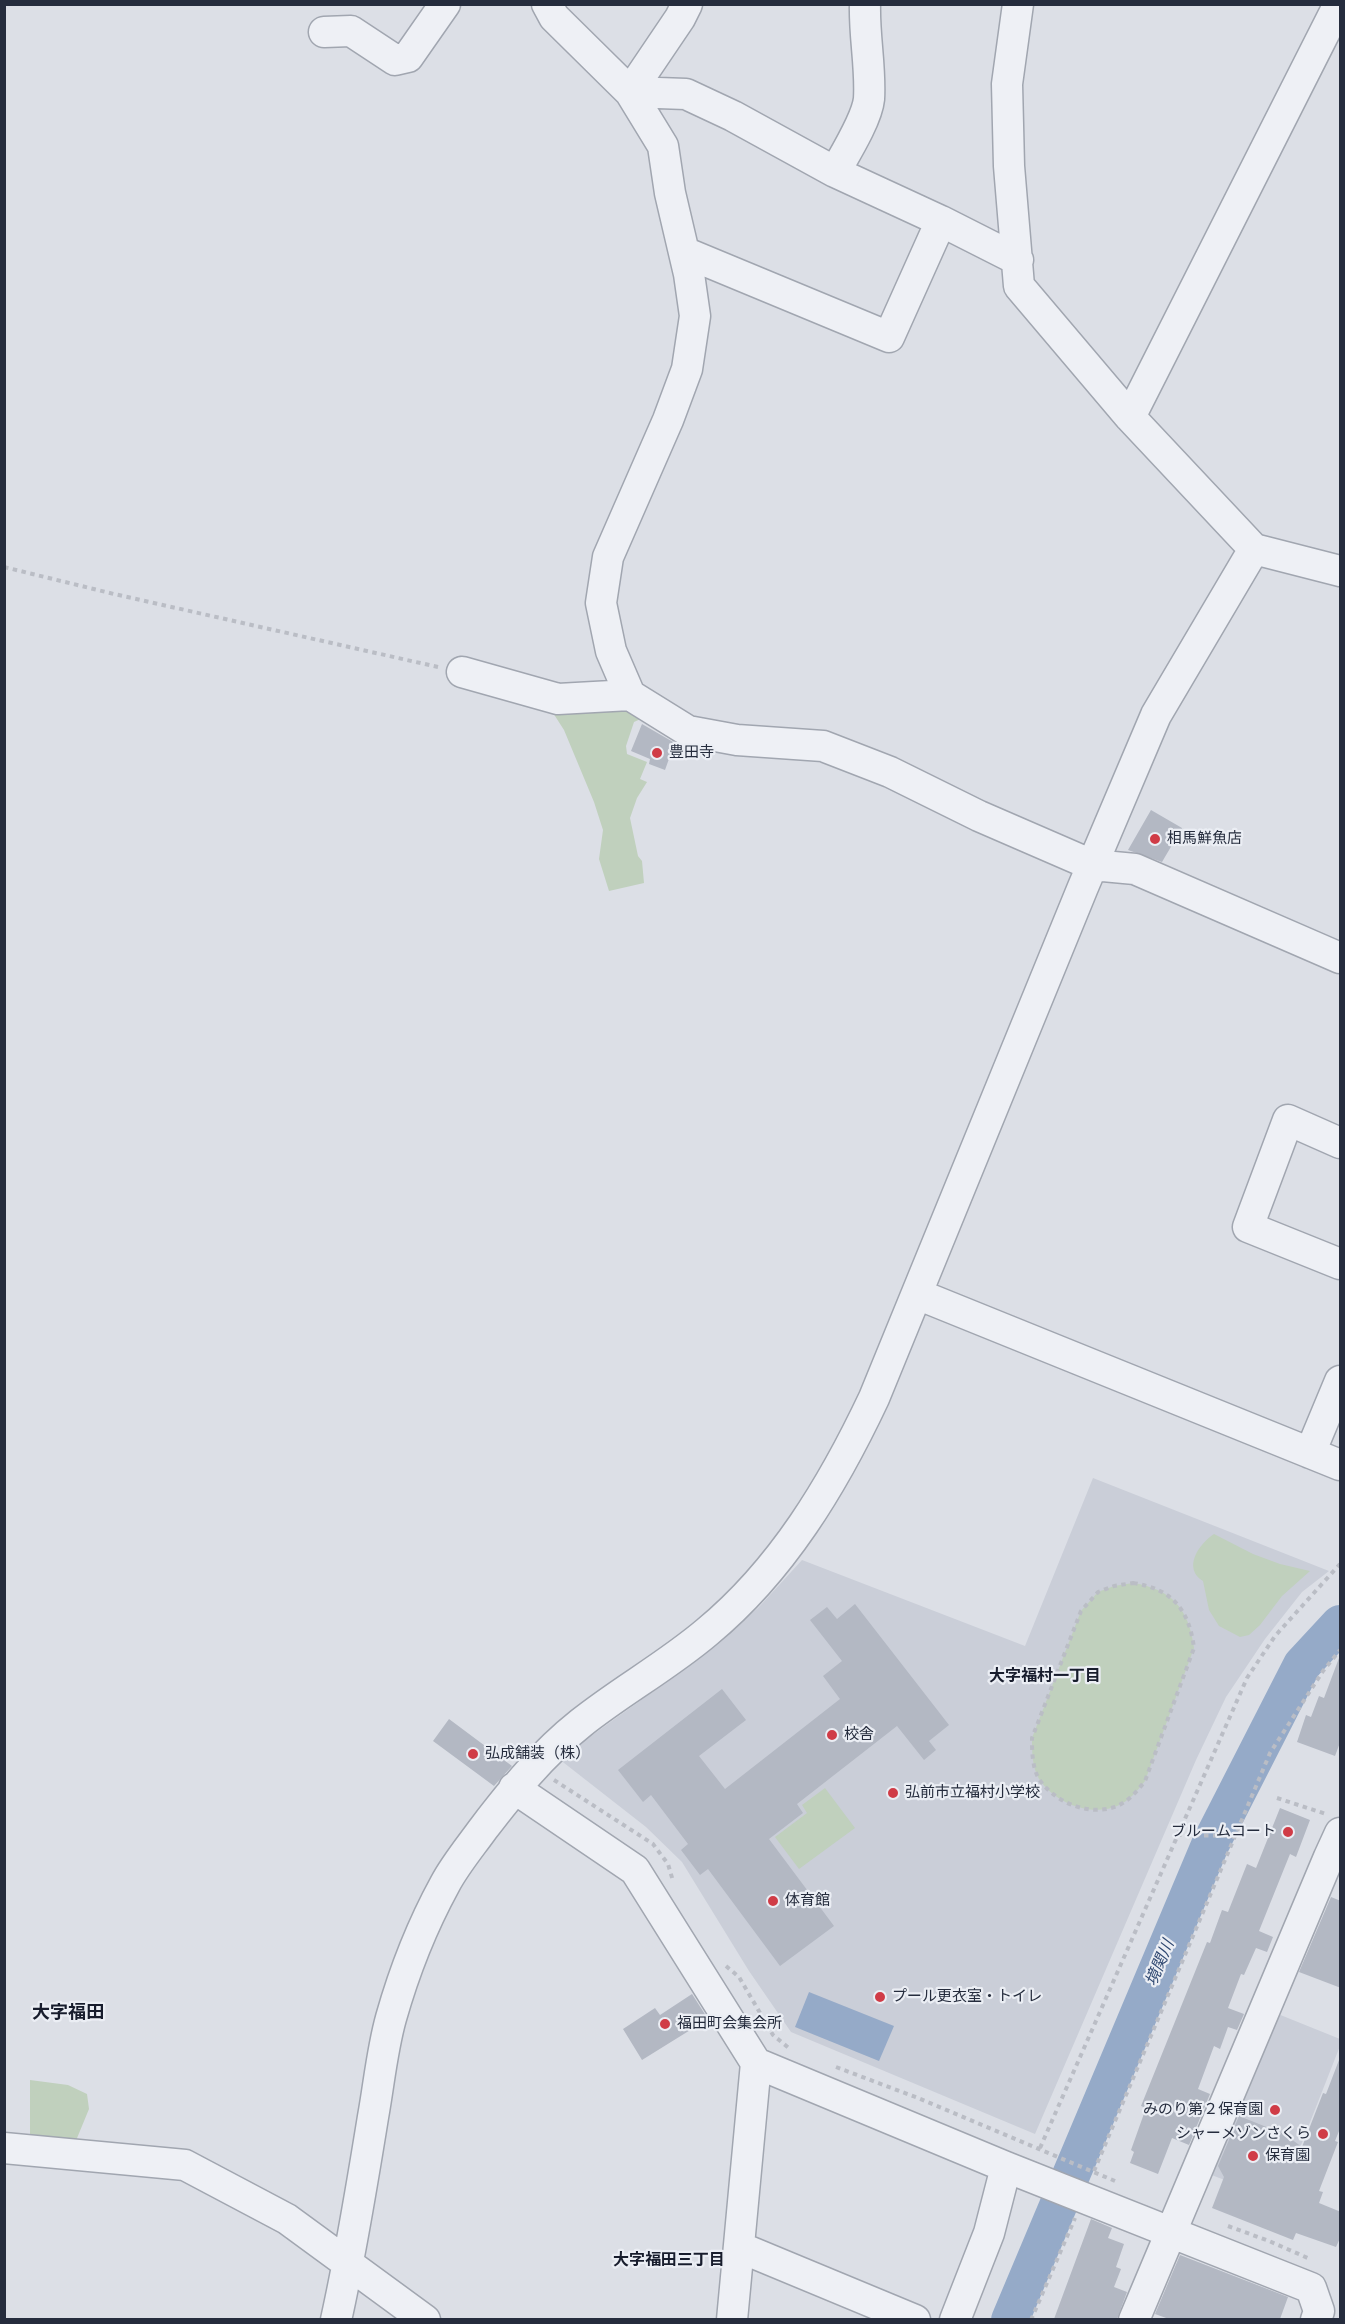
<!DOCTYPE html>
<meta charset="utf-8">
<style>
body{margin:0}
#map{position:relative;width:1345px;height:2324px;overflow:hidden;background:#dcdfe6;font-family:Figtree,sans-serif}
canvas{display:block}
.frame{position:absolute;inset:0;border:6px solid #252c3d;pointer-events:none}
</style>
<div id="map">
<canvas width="1345" height="2324"></canvas>
<div class="frame"></div>
</div>
<script>
const ctx = document.querySelector('canvas').getContext('2d');
ctx.lineJoin = 'round';
function fill(path, color) {
  ctx.fillStyle = color;
  ctx.fill(path, 'evenodd');
}
function stroke(path, color, width, dash) {
  ctx.strokeStyle = color;
  ctx.lineWidth = width;
  ctx.lineCap = dash ? 'butt' : 'round';
  ctx.setLineDash(dash || []);
  ctx.stroke(path);
}
function write(font, color, halo, rows, align = 'center') {
  ctx.font = font + ' Figtree,"Noto Sans JP",sans-serif';
  ctx.lineWidth = 4.5;
  ctx.setLineDash([]);
  ctx.textBaseline = 'middle';
  ctx.strokeStyle = halo;
  ctx.fillStyle = color;
  for (const [text, x, y, turn = 0] of rows) {
    ctx.save();
    ctx.translate(x, y);
    ctx.rotate((+turn || 0) * Math.PI / 180);
    ctx.textAlign = isNaN(turn) ? turn : align;
    if (halo) ctx.strokeText(text, 0, 0);
    ctx.fillText(text, 0, 0);
    ctx.restore();
  }
}
fill(new Path2D(`
 M1093,1478L1329,1571L1302,1592L1265,1639L1226,1697L1196,1760L1035,2134L791,2032L749,1971L682,1862L646,1827L559,1759L669,1680L758,1608L802,1560L1025,1646Z
 M1273,2012L1340,2039V2046L1279,2201L1209,2174Z`), '#caced8');
fill(new Path2D(`
 M628,701L645,717L634,722L626,746L627,754L647,762L640,779L647,782L637,798L630,818L638,856L642,861L644,883L609,891L599,859L603,830L594,802L564,730L546,702Z
 M1214,1534L1253,1554L1280,1564L1310,1571L1282,1596L1260,1625L1249,1635L1240,1637L1219,1626L1209,1610L1203,1581C1182,1568 1199,1544 1214,1534Z
 M1133,1583C1172,1589 1189,1609 1194,1648L1145,1781C1137,1791 1129,1801 1117,1806C1090,1817 1055,1803 1039,1779C1032,1767 1032,1751 1032,1738L1081,1611L1098,1592L1114,1586Z
 M825,1788L855,1828L799,1869L775,1837L807,1813L802,1805Z
 M30,2080L68,2085L87,2094L89,2109L75,2143L30,2137Z`), '#c0d0bd');
fill(new Path2D(`
 M809,1992L894,2026L879,2061L795,2027Z`), '#95aac8');
stroke(new Path2D(`
 M1010,2320L1210,1845L1302,1665L1340,1624`), '#95aac8', 38);
fill(new Path2D(`
 M642,724L680,746L676,758L670,756L665,770L649,764L650,759L631,751Z
 M1151,810L1182,828L1162,862L1128,850Z
 M855,1604L949,1725L929,1741L936,1750L924,1760L897,1726L797,1804L803,1813L769,1839L834,1926L780,1966L708,1869L700,1875L681,1850L688,1844L651,1795L643,1802L618,1770L722,1689L746,1720L699,1756L725,1789L840,1699L823,1676L842,1661L810,1620L827,1607L837,1619Z
 M1339,1658L1341,1740L1335,1756L1297,1742L1306,1715L1311,1717L1319,1696L1324,1698Z
 M449,1719L512,1766L494,1786L433,1741Z
 M1280,1808L1310,1820L1296,1857L1290,1854L1259,1931L1273,1937L1267,1952L1256,1948L1244,1975L1241,1974L1228,2008L1244,2014L1237,2030L1228,2027L1220,2049L1214,2046L1198,2089L1210,2094L1189,2145L1172,2138L1158,2174L1130,2163L1134,2152L1131,2150L1146,2108L1141,2106L1207,1942L1210,1943L1222,1910L1228,1912L1247,1864L1256,1868Z
 M1331,1897L1341,1901V1988L1299,1972Z
 M692,1994L708,2019L642,2060L623,2029L655,2008L660,2015Z
 M1339,2060L1341,2126L1335,2141L1338,2142L1319,2191L1323,2192L1319,2203L1341,2212V2236L1336,2247L1296,2233L1293,2240L1212,2208L1224,2177L1218,2166L1239,2116L1284,2134L1302,2147L1323,2093L1326,2094Z
 M1091,2219L1112,2228L1108,2238L1124,2244L1116,2267L1121,2269L1114,2287L1127,2292L1117,2319H1054Z
 M1180,2255L1288,2297L1280,2319H1169L1155,2314Z`), '#b3b8c3');
const minor = new Path2D(`
 M547,4L554,17L630,92L663,146L670,193L689,274L695,316L687,369L668,420L608,557L601,603L611,651L630,695
 M1018,4L1007,84L1009,166L1019,286L1130,417L1254,549L1340,571
 M324,32L351,31L395,60L408,57L445,4
 M630,92L686,94L733,116L835,172L941,221L1018,260
 M630,92L680,18L687,4
 M835,172C845,154 867,119 869,99C871,68 864,36 865,4
 M684,252L889,337L941,221
 M1130,417L1339,4
 M462,672L558,699L630,695L688,731L737,740L823,746L890,772L979,816L1092,865L1135,869L1340,958
 M1340,1143L1288,1120L1248,1227L1340,1264
 M917,1294L1340,1465
 M1310,1453L1340,1381
 M514,1788L635,1870L756,2063L1006,2167L1311,2288L1319,2311L1316,2320
 M4,2148L185,2165L287,2219L425,2320
 M739,2247L915,2320
 M336,2320C351,2253 362,2185 373,2117C379,2084 382,2050 391,2018C404,1972 422,1926 445,1884C455,1865 470,1847 483,1829C512,1791 542,1754 581,1723C621,1691 667,1666 707,1632C782,1570 833,1485 874,1398L1083,887L1156,715L1254,549
 M732,2320L756,2063
 M955,2320L989,2233L1006,2167
 M1134,2320L1329,1857L1340,1833`);
stroke(minor, '#a1a6b0', 33);
stroke(new Path2D(`
 M4,567L114,594L438,667
 M1133,1583C1172,1589 1189,1609 1194,1648L1145,1781C1137,1791 1129,1801 1117,1806C1090,1817 1055,1803 1039,1779C1032,1767 1032,1751 1032,1738L1081,1611L1098,1592L1114,1586Z
 M554,1780L653,1844L668,1864L673,1881
 M1277,1798L1326,1814
 M1177,1835L1236,1836
 M726,1966L739,1977L773,2035L790,2049
 M836,2067L918,2098L1115,2181
 M1040,2148L1247,1678L1275,1636L1340,1564
 M1094,2171L1270,1753L1323,1671L1340,1650
 M1228,2226L1269,2241L1310,2259
 M1031,2320L1075,2218`), '#babdc5', 4, [4.5, 4.5]);
stroke(minor, '#eef0f5', 30);
for (const [x, y, r, color] of [
 [657,753,6,"#d03c47"],
 [1155,839,6,"#d03c47"],
 [832,1735,6,"#d03c47"],
 [473,1754,6,"#d03c47"],
 [893,1793,6,"#d03c47"],
 [1288,1832,6,"#d03c47"],
 [773,1901,6,"#d03c47"],
 [880,1997,6,"#d03c47"],
 [665,2024,6,"#d03c47"],
 [1275,2110,6,"#d03c47"],
 [1323,2134,6,"#d03c47"],
 [1253,2156,6,"#d03c47"]
]) {
  const dot = new Path2D();
  dot.arc(x, y, r, 0, 2 * Math.PI);
  ctx.fillStyle = color;
  ctx.fill(dot);
  stroke(dot, '#ebeef4', 2);
}
write('15px', '#252c3d', '#ebeef4', [
 ["豊田寺",669,753],
 ["相馬鮮魚店",1167,839],
 ["校舎",844,1735],
 ["弘成舗装（株）",485,1754],
 ["弘前市立福村小学校",905,1793],
 ["ブルームコート",1276,1832,"right"],
 ["体育館",785,1901],
 ["プール更衣室・トイレ",892,1997],
 ["福田町会集会所",677,2024],
 ["みのり第２保育園",1263,2110,"right"],
 ["シャーメゾンさくら",1311,2134,"right"],
 ["保育園",1265,2156]
], 'left');
write('bold 16px', '#181d2d', '#ebeef4', [
 ["大字福村一丁目",1045,1676],
 ["大字福田三丁目",669,2260]
]);
write('italic 16px', '#2f4871', '#ebeef4', [
 ["境関川",1160,1963,-67]
]);
write('bold 18px', '#181d2d', '#ebeef4', [
 ["大字福田",68,2013]
]);
</script>
